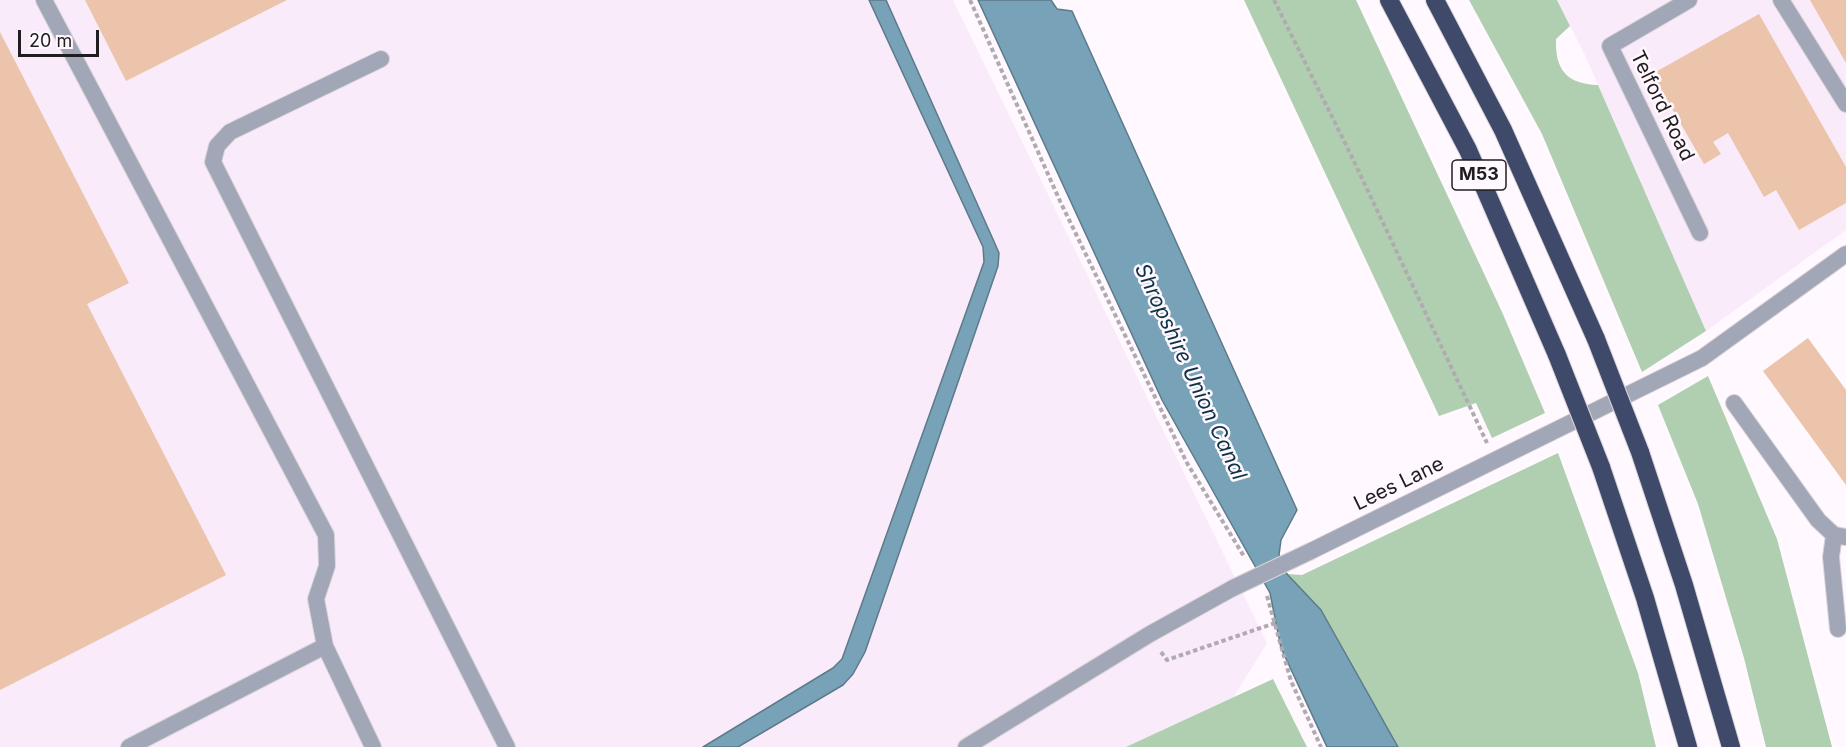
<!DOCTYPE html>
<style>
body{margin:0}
#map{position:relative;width:1846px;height:747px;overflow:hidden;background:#fff8fe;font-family:Inter,sans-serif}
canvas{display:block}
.scale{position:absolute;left:18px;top:30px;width:81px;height:27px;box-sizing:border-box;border:3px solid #201d20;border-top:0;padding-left:8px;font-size:18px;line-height:21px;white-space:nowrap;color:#201d20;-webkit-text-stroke:4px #fff8fe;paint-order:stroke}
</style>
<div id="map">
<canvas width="1846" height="747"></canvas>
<div class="scale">20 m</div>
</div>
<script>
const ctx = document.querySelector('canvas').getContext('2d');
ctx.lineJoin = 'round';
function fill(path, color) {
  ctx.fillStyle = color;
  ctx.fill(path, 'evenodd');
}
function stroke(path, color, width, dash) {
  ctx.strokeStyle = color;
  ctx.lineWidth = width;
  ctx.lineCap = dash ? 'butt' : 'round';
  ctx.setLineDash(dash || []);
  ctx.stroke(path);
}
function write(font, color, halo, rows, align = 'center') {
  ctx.font = font + ' Inter,sans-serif';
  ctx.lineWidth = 5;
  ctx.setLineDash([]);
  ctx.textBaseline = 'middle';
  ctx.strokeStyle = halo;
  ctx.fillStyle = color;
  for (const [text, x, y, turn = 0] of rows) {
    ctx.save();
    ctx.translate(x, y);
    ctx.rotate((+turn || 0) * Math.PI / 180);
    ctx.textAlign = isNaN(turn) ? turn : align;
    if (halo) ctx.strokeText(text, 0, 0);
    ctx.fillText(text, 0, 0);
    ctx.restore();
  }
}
fill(new Path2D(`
 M0,0H953L1267,643L1203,747H0Z
 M1557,0H1846V230L1706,331L1584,53Z`), '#f9ebf9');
fill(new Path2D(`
 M1244,0H1356L1502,312L1545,413L1492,438L1476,403L1439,416Z
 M1469,0H1557L1570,26L1556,39C1555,70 1567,84 1598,85L1706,331L1642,372L1542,134Z
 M1708,376L1777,539L1832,747H1766L1744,658L1698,504L1658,405Z
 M1558,453L1638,673L1656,747H1398L1321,610L1287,574L1302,575Z
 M1273,679L1307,747H1126Z`), '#b0cfb0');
const water = new Path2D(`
 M869,0H886L992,237L999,253L998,266L865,652L853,674L843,685L738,747H703L833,668L842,659L984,262L983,247Z
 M978,0H1051L1057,9L1072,11L1297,510L1281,540L1279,555L1287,574L1321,610L1398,747H1327L1281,648L1270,593L1162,400Z`);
fill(water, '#77a2b7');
stroke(water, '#5d7a8a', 1.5);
fill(new Path2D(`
 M85,0H287L126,81Z
 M1810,0H1846V63Z
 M1759,14L1846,167V203L1799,230L1776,190L1764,197L1728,133L1713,142L1721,154L1704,164L1652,74Z
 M0,32L129,283L87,304L226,575L0,690Z
 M1808,338L1846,390V485L1763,371Z`), '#ebc4ab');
const service = new Path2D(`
 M44,0L326,535L327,566L316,599L325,646L373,747
 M1781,0L1846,104
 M381,59L230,132L217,146L213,162L507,747
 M1734,403L1818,520L1834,535L1846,537
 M1834,535L1831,557L1838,629
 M1311,551L1702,358L1846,254
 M129,747L325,646`);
const minor = new Path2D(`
 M1689,0L1610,46L1700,233
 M966,747L1150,634L1233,588`);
const motorway = new Path2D(`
 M1389,0L1468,150L1557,355
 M1435,0L1503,130L1596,339
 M1640,452L1684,585L1731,747
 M1601,467L1645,598L1688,747`);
stroke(service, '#dbd5da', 18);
stroke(minor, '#dbd5da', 18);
stroke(motorway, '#dbd5da', 20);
stroke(new Path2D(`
 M970,0L1060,201L1187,463L1245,558
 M1274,0L1351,155L1487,443
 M1267,596L1291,681L1321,747
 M1161,652L1167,660L1275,623`), '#b0abb0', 4, [4.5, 3]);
stroke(service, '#a1a7b7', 16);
stroke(minor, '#a1a7b7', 16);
stroke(motorway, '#3f4a6a', 18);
const pedestrianBridge = new Path2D(`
 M1233,588L1311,551`);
const motorwayBridge = new Path2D(`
 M1596,339L1640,452
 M1557,355L1601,467`);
stroke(pedestrianBridge, '#dbd5da', 18, []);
stroke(motorwayBridge, '#dbd5da', 20, []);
stroke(pedestrianBridge, '#a1a7b7', 16);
stroke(motorwayBridge, '#3f4a6a', 18);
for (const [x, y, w] of [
 [1479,175,54]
]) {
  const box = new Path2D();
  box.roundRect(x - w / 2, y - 15, w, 30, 4.5);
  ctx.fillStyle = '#fff8fe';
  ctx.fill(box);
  stroke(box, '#201d20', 1.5);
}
write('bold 18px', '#201d20', null, [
 ["M53",1479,175]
]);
write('20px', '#201d20', '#fff8fe', [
 ["Telford Road",1662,106,64],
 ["Lees Lane",1399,484,-26]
]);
write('italic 21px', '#0d3444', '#fff8fe', [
 ["Shropshire Union Canal",1190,372,65]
]);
</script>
